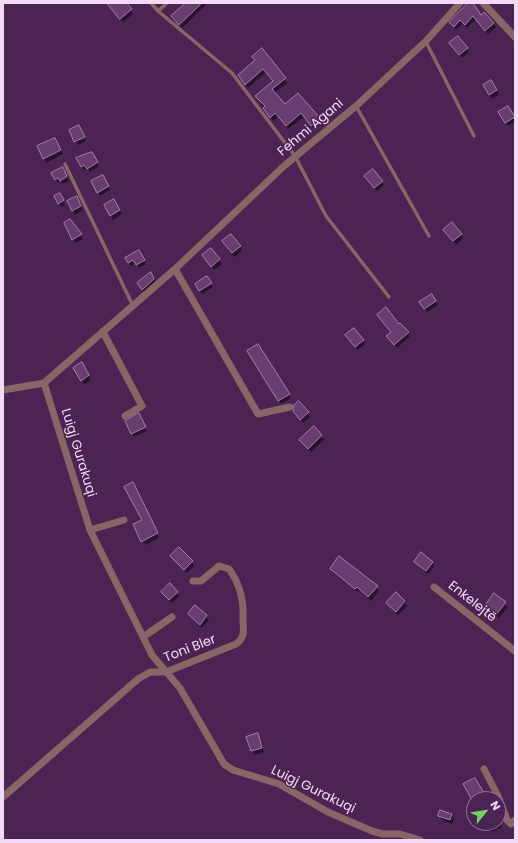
<!DOCTYPE html>
<meta charset="utf-8">
<style>
body{margin:0}
#map{position:relative;width:518px;height:843px;overflow:hidden;background:#4c2453;font-family:Poppins,sans-serif}
canvas{display:block}
.frame{position:absolute;inset:0;border:4px solid #f3dbf7;pointer-events:none}
.north{position:absolute;left:466px;top:791px;width:40px;height:40px;box-sizing:border-box;background:#4c2453;border:1px solid #8f6d95;border-radius:50%;rotate:60deg;font-size:11px;font-weight:700;line-height:16px;text-align:center;color:#f3dbf7}
.north::after{content:'';display:block;margin:auto;width:14px;height:18px;background:#6ed360;clip-path:polygon(50% 0,100% 100%,50% 72%,0 100%)}
</style>
<div id="map">
<canvas width="518" height="843"></canvas>
<div class="frame"></div>
<div class="north">N</div>
</div>
<script>
const ctx = document.querySelector('canvas').getContext('2d');
ctx.lineJoin = 'round';
function fill(path, color) {
  ctx.fillStyle = color;
  ctx.fill(path, 'evenodd');
}
function stroke(path, color, width, dash) {
  ctx.strokeStyle = color;
  ctx.lineWidth = width;
  ctx.lineCap = dash ? 'butt' : 'round';
  ctx.setLineDash(dash || []);
  ctx.stroke(path);
}
function write(font, color, halo, rows, align = 'center') {
  ctx.font = font + ' Poppins,sans-serif';
  ctx.lineWidth = 3;
  ctx.setLineDash([]);
  ctx.textBaseline = 'middle';
  ctx.strokeStyle = halo;
  ctx.fillStyle = color;
  for (const [text, x, y, turn = 0] of rows) {
    ctx.save();
    ctx.translate(x, y);
    ctx.rotate((+turn || 0) * Math.PI / 180);
    ctx.textAlign = isNaN(turn) ? turn : align;
    if (halo) ctx.strokeText(text, 0, 0);
    ctx.fillText(text, 0, 0);
    ctx.restore();
  }
}
fill(new Path2D(`
 M111,3H132L129,7L133,14L123,22L112,8Z
 M190,3H205L206,5L182,28L174,20Z
 M470,3H472L481,16L484,13L494,24L496,27L488,34L476,19L467,28L463,23L456,30L453,26L451,23Z
 M453,47L467,48L469,52L462,58Z
 M262,49L287,83L274,93L285,106L298,95L321,123L314,129L304,117L288,129L278,117L273,121L259,100L273,81L266,72L248,88L241,79L255,61L253,57Z
 M491,81L499,94L492,99L484,86Z
 M508,107L515,119V122L508,126L500,112Z
 M79,127L86,141L78,145L75,141Z
 M57,143L63,154L46,163L38,147Z
 M92,153L99,166L90,172L87,168L84,170L77,159Z
 M53,174L66,176L59,180V182L67,178L69,181L63,184L61,181L58,183Z
 M102,177L110,190L100,196L93,182Z
 M368,180L382,181L384,185L377,191Z
 M59,194L65,205L61,207L55,196Z
 M68,201H78L83,210L75,215Z
 M114,201L122,214L113,220L105,206Z
 M70,220L83,239L75,243L65,223Z
 M447,234H461L463,238L456,245Z
 M223,242L240,246L242,250L235,257Z
 M211,249L222,264L214,270L205,259Z
 M139,251L146,264L139,268L136,263L131,266L126,258Z
 M150,273L156,283L145,293L141,288Z
 M207,277L213,287L202,294L196,284Z
 M432,295L438,305L427,312L421,302Z
 M399,325L410,336L397,348L387,336Z
 M349,339L363,340L365,344L358,350Z
 M258,345L291,398L281,404L248,351Z
 M81,364L91,380L84,384L75,368Z
 M294,411L308,413L310,417L303,423Z
 M141,419L147,431L134,437L126,421Z
 M314,428L324,440L311,452L301,440Z
 M135,488L159,538L145,545L134,525L144,520Z
 M171,556L192,562L194,566L187,573Z
 M339,557L377,587L379,591L371,601L359,590L358,592L333,573L331,569Z
 M415,562H432L434,566L428,574Z
 M162,592H177L179,596L172,603Z
 M495,595L508,607L499,618L486,606Z
 M404,602L407,606L398,615L387,603Z
 M196,607L209,620L202,628L189,614Z
 M257,734L264,752L254,755L247,737Z
 M474,779L485,798L474,799V801L465,785Z
 M452,815L454,819L452,824L442,820L439,816Z
 M498,819L502,827L492,832L487,823H498Z`), '#0007');
const building = new Path2D(`
 M107,3H127L132,9L120,19Z
 M186,3H202L179,25L171,16Z
 M468,3H473L481,15L484,12L494,23L485,31L473,16L465,25L460,20L454,27L449,22Z
 M458,36L468,48L459,55L449,43Z
 M262,48L286,78L272,89L285,104L298,93L320,118L311,126L301,113L286,126L275,113L270,118L263,108L265,106L255,96L273,81L263,69L245,85L238,75L255,60L252,57Z
 M491,80L497,90L489,95L483,85Z
 M508,106L515,117L505,123L498,112Z
 M79,125L85,137L74,142L69,130Z
 M55,138L61,150L43,159L37,146Z
 M92,152L98,162L87,169L84,165L81,167L76,158Z
 M63,167L67,176L60,181L58,178L55,180L51,173Z
 M373,169L383,181L374,188L364,176Z
 M103,175L109,186L97,193L91,181Z
 M60,193L64,200L58,204L54,196Z
 M77,196L81,206L72,211L67,201Z
 M114,199L120,210L110,216L104,205Z
 M70,219L82,234L72,240L64,223Z
 M452,222L462,234L453,241L443,230Z
 M231,234L241,246L232,253L222,241Z
 M211,248L220,259L211,267L202,255Z
 M139,250L145,260L136,265L133,260L128,263L125,258Z
 M151,272L154,279L142,290L137,283Z
 M207,276L212,283L199,291L195,284Z
 M432,294L436,301L424,309L419,302Z
 M386,307L399,324L400,323L409,332L394,345L386,336L391,332L377,315Z
 M354,328L364,340L355,347L345,335Z
 M258,344L290,394L278,401L247,351Z
 M82,362L89,375L81,381L73,368Z
 M299,401L309,412L300,420L293,411L294,405Z
 M139,413L146,427L131,434L125,421Z
 M314,426L322,435L308,449L299,440Z
 M133,482L158,533L141,542L133,524L142,520L124,487Z
 M179,547L193,561L184,570L170,556Z
 M421,552L433,562L426,571L414,562Z
 M339,556L378,586L368,597L357,587L355,589L330,569Z
 M170,583L178,592L169,600L161,592Z
 M396,592L405,601L396,612L386,603Z
 M494,593L506,602L496,615L485,606Z
 M195,605L207,615L200,625L188,614Z
 M258,733L262,748L251,751L246,737Z
 M475,778L484,793L472,800L463,784Z
 M440,810L452,814L450,820L438,816Z`);
fill(building, '#673e6f');
stroke(building, '#a87bb0', 1);
stroke(new Path2D(`
 M151,3L158,11L232,73L295,156L326,216L389,297
 M158,11L167,3
 M426,42L474,136
 M356,106L429,236
 M65,164L133,306`), '#876665', 3.5);
stroke(new Path2D(`
 M483,3L515,37
 M175,269L258,414L290,407
 M103,332L142,406L125,416
 M44,383L90,530L152,655L180,688L224,764L233,770L279,784L328,812L372,831L383,834H400L420,840
 M44,383L175,269L284,166L356,106L426,41L460,3
 M3,390L44,383
 M90,530L124,520
 M434,587L515,651
 M143,637L172,617
 M484,769L498,796L507,820L511,824L515,820
 M3,797L138,679L150,672H166L236,644C246,637 243,629 243,619C244,601 240,584 229,569L219,566L201,581H193`), '#876665', 7);
write('13px', '#f3dbf7', '#4c2453', [
 ["Fehmi Agani",311,128,-40],
 ["Luigj Gurakuqi",78,453,73],
 ["Enkelejtë",472,602,38],
 ["Toni Bler",190,649,-21],
 ["Luigj Gurakuqi",313,790,26]
]);
</script>
